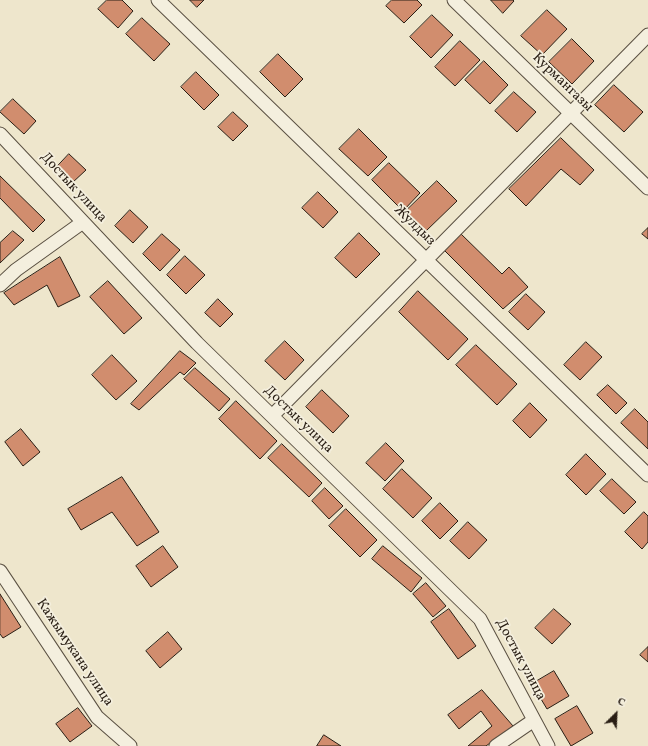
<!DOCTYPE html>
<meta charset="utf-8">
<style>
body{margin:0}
#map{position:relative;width:648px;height:746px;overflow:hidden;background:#eee6cc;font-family:Vollkorn,serif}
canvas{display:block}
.north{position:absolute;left:596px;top:694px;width:40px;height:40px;-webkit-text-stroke:3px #f4efde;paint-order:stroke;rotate:24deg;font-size:11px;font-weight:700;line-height:16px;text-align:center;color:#291e14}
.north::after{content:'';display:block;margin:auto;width:14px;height:18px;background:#291e14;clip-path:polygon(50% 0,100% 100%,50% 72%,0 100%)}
</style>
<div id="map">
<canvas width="648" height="746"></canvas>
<div class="north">С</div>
</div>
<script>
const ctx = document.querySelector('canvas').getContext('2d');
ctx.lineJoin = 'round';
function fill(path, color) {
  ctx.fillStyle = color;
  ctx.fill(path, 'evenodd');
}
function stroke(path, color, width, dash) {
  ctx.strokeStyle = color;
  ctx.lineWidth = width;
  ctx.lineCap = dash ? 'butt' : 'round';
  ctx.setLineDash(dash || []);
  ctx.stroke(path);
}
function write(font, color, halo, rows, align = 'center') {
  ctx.font = font + ' Vollkorn,serif';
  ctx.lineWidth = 3.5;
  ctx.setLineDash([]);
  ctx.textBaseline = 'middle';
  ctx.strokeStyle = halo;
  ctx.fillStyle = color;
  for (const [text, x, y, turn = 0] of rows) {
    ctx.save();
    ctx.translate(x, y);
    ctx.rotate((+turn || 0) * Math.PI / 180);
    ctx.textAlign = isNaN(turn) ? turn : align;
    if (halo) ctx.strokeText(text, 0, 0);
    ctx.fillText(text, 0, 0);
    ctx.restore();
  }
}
const building = new Path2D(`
 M107,0H122L133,11L118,28L98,9Z
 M190,0H204L197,7Z
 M392,0H417L422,5L404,23L386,6Z
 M491,0H513L514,1L503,13Z
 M547,10L567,29L542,55L521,36Z
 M432,15L453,35L431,58L410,37Z
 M142,18L170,44L154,61L126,34Z
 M572,39L594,61L572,84L549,62Z
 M460,41L480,60L455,86L435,67Z
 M278,54L303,79L285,97L260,72Z
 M484,61L508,85L490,104L465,80Z
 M196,72L219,95L204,110L181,87Z
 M614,85L643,112L624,132L595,105Z
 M514,92L536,112L517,132L495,111Z
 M13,99L36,121L24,134L0,112Z
 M233,112L248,126L233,141L218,127Z
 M359,129L387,157L368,176L339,149Z
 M561,138L594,170L580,185L561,169L526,206L509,189Z
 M69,154L86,170L72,183L56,168Z
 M389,163L420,193L403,211L372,180Z
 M0,176L45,220L33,232L0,198Z
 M437,181L457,201L426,231L406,211Z
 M318,192L338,212L323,228L302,208Z
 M130,210L148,227L133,243L115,226Z
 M648,228V239L642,234Z
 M13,231L24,240L0,263V243Z
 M359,233L380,254L356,278L335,258Z
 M460,233L502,274L509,267L528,287L503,309L443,249Z
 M162,234L180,250L160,271L143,254Z
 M185,256L205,275L186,294L167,275Z
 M60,257L80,296L58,307L47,285L14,305L4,293Z
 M108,281L142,318L124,334L90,297Z
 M418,291L468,339L448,360L399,312Z
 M526,294L545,312L528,330L509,312Z
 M218,299L233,314L220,327L205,313Z
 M285,341L304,360L285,380L265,361Z
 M586,342L602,357L580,380L564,365Z
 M476,345L517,384L497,405L456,365Z
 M180,351L196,363L184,375L180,372L139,410L131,404Z
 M112,355L137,381L116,400L92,375Z
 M195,368L230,399L219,411L184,379Z
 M608,385L627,403L616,414L597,395Z
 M322,390L349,416L333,433L306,407Z
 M236,401L277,441L260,459L219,419Z
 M530,403L547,420L530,438L513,421Z
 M635,409L648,422V449L621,423Z
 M21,429L40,452L23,466L5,442Z
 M386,443L404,461L385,481L366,463Z
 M282,444L322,483L309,497L268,458Z
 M586,454L606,474L586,495L566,475Z
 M402,469L432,498L413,518L383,489Z
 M122,477L159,532L137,546L112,512L81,530L68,509Z
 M612,479L636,502L624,514L600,491Z
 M325,488L343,506L329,519L312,501Z
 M440,503L458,521L440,539L422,521Z
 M346,509L377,540L360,557L329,526Z
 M644,512L648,516V542L642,549L625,532Z
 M468,522L487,540L469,559L450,541Z
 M163,546L178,567L151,587L136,566Z
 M383,546L422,578L411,592L372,559Z
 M426,583L446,606L433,617L413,594Z
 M0,594L21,627L3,638L0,634Z
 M449,609L476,646L458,659L431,622Z
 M554,609L571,624L552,644L535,628Z
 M168,632L182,649L160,668L146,651Z
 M648,647V662L640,655Z
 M554,671L569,696L547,709L532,684Z
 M482,690L513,726L486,746H468L492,726L481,711L459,729L448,715Z
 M577,706L593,733L571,746L555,719Z
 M78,708L92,726L70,742L56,724Z
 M324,735L341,746H317Z`);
fill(building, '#d18d6e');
stroke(building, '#291e14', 1);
const minor = new Path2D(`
 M158,0L648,475
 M454,0L648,188
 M0,134L197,343L480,619L548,746
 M0,285L16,270L83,222
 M272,416L648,35
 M0,571L97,717L130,746
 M496,746L534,720`);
stroke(minor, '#5a5042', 15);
stroke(minor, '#f4efde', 13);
write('14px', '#291e14', '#f4efde', [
 ["Курмангазы",562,83,44],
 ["Достык улица",73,188,47],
 ["Жулдыз",414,226,44],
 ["Достык улица",298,420,44],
 ["Кажымукана улица",74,653,56],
 ["Достык улица",520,660,62]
]);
</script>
